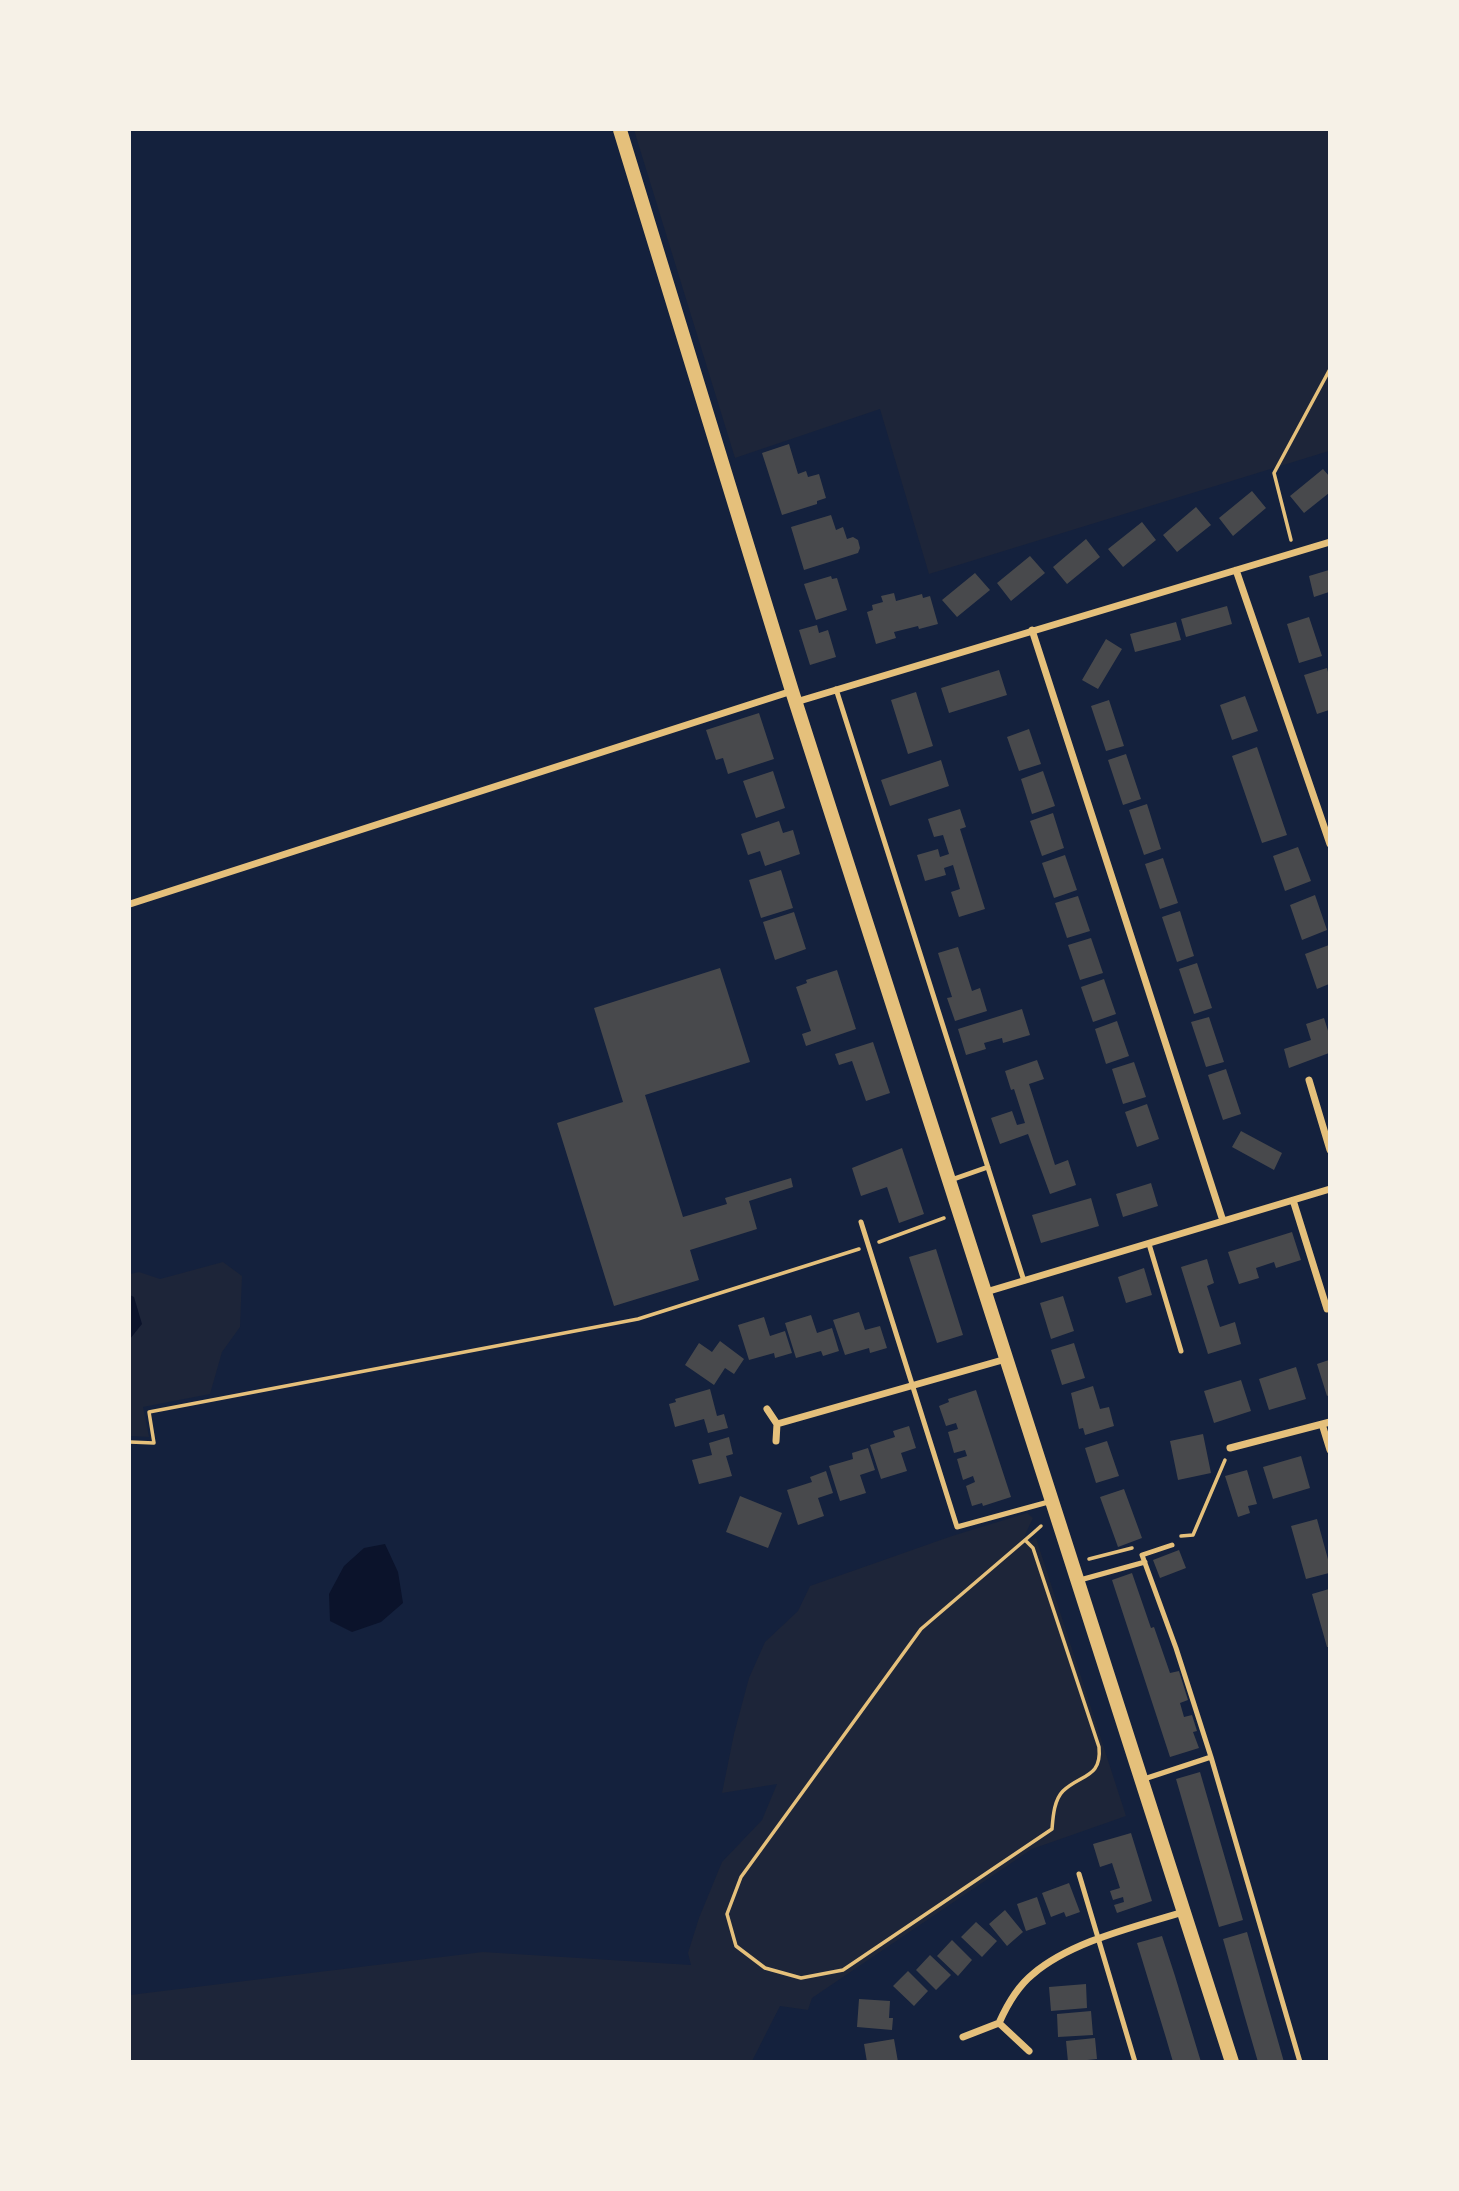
<!DOCTYPE html>
<style>
body{margin:0}
#map{position:relative;width:1459px;height:2191px;overflow:hidden;background:#14213d;font-family:"Nunito Sans",sans-serif}
canvas{display:block}
.frame{position:absolute;inset:0;border:131px solid #f6f1e7;pointer-events:none}
</style>
<div id="map">
<canvas width="1459" height="2191"></canvas>
<div class="frame"></div>
</div>
<script>
const ctx = document.querySelector('canvas').getContext('2d');
ctx.lineJoin = 'round';
function fill(path, color) {
  ctx.fillStyle = color;
  ctx.fill(path, 'evenodd');
}
function stroke(path, color, width, dash) {
  ctx.strokeStyle = color;
  ctx.lineWidth = width;
  ctx.lineCap = dash ? 'butt' : 'round';
  ctx.setLineDash(dash || []);
  ctx.stroke(path);
}
fill(new Path2D(`
 M634,130H1329V451L929,574L880,409L735,458Z
 M223,1262L242,1276L240,1327L222,1352L210,1394L143,1407L149,1437L130,1436V1274L139,1272L160,1279Z
 M1027,1513L1033,1518L1025,1535L1031,1541L1036,1538L1126,1816L1032,1849L812,1998L808,2010L780,2006L752,2061H130V1995L483,1952L691,1965L688,1953L699,1918L722,1862L762,1820L777,1784L722,1793L734,1734L749,1678L765,1642L798,1611L810,1586L952,1536Z`), '#1d2539');
fill(new Path2D(`
 M130,1295L134,1297L142,1324L130,1339Z
 M385,1544L398,1572L403,1603L381,1622L352,1632L330,1621L329,1594L344,1566L364,1548Z`), '#0b132b');
fill(new Path2D(`
 M789,444L798,474L806,471L808,477L819,474L826,498L817,501V504L782,515L762,453Z
 M1323,469L1329,476V493L1304,513L1290,496Z
 M1252,491L1266,508L1233,536L1219,518Z
 M1196,507L1211,525L1177,552L1163,535Z
 M831,515L836,530L843,527L847,539L853,537L858,540L860,548L858,553L804,570L791,527Z
 M1142,522L1156,540L1123,567L1108,549Z
 M1086,539L1100,557L1067,584L1053,567Z
 M1030,556L1045,573L1011,601L997,583Z
 M1329,570V592L1314,597L1309,576Z
 M975,573L990,590L957,617L942,600Z
 M831,576L832,579L837,578L847,610L816,620L804,584Z
 M894,593L896,601L922,594L923,598L930,596L938,624L919,629L918,626L894,632L896,638L876,644L867,612L873,610L872,605L883,602L881,596Z
 M1227,606L1232,624L1186,637L1181,619Z
 M1309,617L1322,656L1299,663L1287,624Z
 M1176,622L1181,640L1135,652L1130,634Z
 M817,625L819,633L828,630L836,657L810,665L799,630Z
 M1106,639L1122,649L1098,689L1082,680Z
 M1327,668L1329,676V710L1317,714L1304,675Z
 M999,670L1007,695L949,713L941,688Z
 M916,692L933,746L908,754L891,700Z
 M1245,696L1258,731L1232,740L1220,705Z
 M1109,700L1124,746L1106,751L1091,706Z
 M759,713L774,759L728,774L723,758L716,760L706,730Z
 M1029,729L1041,764L1019,771L1007,737Z
 M1257,747L1287,835L1262,843L1232,756Z
 M1126,754L1141,799L1123,805L1108,760Z
 M941,760L949,786L890,806L881,780Z
 M773,771L785,808L756,818L743,781Z
 M1043,771L1055,806L1032,814L1021,779Z
 M1147,804L1161,849L1144,855L1129,810Z
 M960,809L966,827L960,829L985,909L959,917L951,892L960,889L953,865L944,868L946,875L925,881L917,855L938,849L940,857L949,854L943,835L934,837L928,819Z
 M1053,813L1064,848L1042,856L1030,821Z
 M779,821L783,833L793,830L800,854L765,866L760,851L748,855L741,834Z
 M1298,847L1311,881L1285,891L1273,856Z
 M1065,855L1077,890L1054,898L1042,863Z
 M1163,858L1178,903L1160,909L1145,864Z
 M781,870L793,908L761,918L749,880Z
 M1315,895L1327,930L1302,940L1290,905Z
 M1078,896L1090,931L1067,938L1055,903Z
 M1180,911L1194,956L1177,962L1162,917Z
 M794,912L806,949L775,960L763,922Z
 M1091,938L1103,973L1080,980L1068,945Z
 M1329,945V984L1317,989L1305,954Z
 M958,947L972,991L980,988L987,1011L955,1021L947,998L952,997L938,953Z
 M1197,963L1212,1008L1194,1014L1179,969Z
 M720,968L750,1062L645,1095L683,1217L727,1204L725,1198L791,1178L793,1187L749,1201L757,1229L690,1250L699,1280L614,1306L557,1123L623,1102L594,1008Z
 M837,970L856,1029L806,1046L802,1034L811,1031L796,987L807,983L806,980Z
 M1104,979L1116,1014L1093,1022L1081,987Z
 M1022,1009L1030,1035L1003,1043L1002,1038L984,1043L986,1049L966,1055L958,1029Z
 M1209,1017L1224,1062L1206,1067L1191,1022Z
 M1324,1018L1329,1034V1053L1289,1068L1284,1049L1311,1040L1306,1024Z
 M1117,1021L1129,1056L1106,1064L1095,1029Z
 M873,1042L890,1093L866,1101L852,1061L839,1065L835,1054Z
 M1037,1060L1044,1079L1029,1084L1055,1165L1068,1160L1076,1185L1050,1194L1028,1134L1000,1144L991,1118L1012,1111L1017,1125L1025,1123L1014,1089L1011,1090L1005,1071Z
 M1134,1062L1146,1097L1123,1104L1112,1069Z
 M1226,1069L1241,1114L1223,1120L1208,1075Z
 M1147,1104L1159,1139L1137,1147L1125,1112Z
 M1241,1131L1282,1153L1274,1170L1232,1147Z
 M902,1148L924,1214L899,1223L887,1187L861,1196L852,1168Z
 M1151,1183L1158,1206L1123,1217L1116,1194Z
 M1091,1198L1099,1226L1041,1243L1032,1215Z
 M1292,1232L1301,1260L1276,1268L1274,1262L1256,1268L1259,1278L1239,1284L1228,1252Z
 M936,1249L963,1335L937,1343L909,1257Z
 M1207,1259L1214,1283L1207,1286L1220,1327L1235,1322L1241,1344L1208,1354L1181,1267Z
 M1144,1268L1152,1295L1126,1303L1118,1277Z
 M1063,1296L1074,1331L1051,1339L1040,1303Z
 M859,1312L865,1330L880,1326L887,1348L870,1353L869,1348L845,1355L833,1320Z
 M811,1315L817,1333L832,1328L839,1351L823,1356L821,1351L796,1358L785,1323Z
 M764,1317L770,1336L785,1331L792,1353L775,1358L774,1353L749,1360L738,1325Z
 M720,1341L744,1359L734,1374L725,1368L714,1385L685,1365L699,1343L712,1352Z
 M1074,1343L1085,1378L1062,1385L1051,1350Z
 M1329,1360V1395L1327,1396L1317,1364Z
 M1296,1367L1306,1399L1269,1410L1259,1379Z
 M1241,1380L1251,1411L1214,1423L1204,1391Z
 M1093,1386L1100,1409L1109,1407L1114,1426L1085,1435L1083,1428L1079,1429L1071,1393Z
 M710,1389L717,1416L724,1414L728,1428L708,1433L704,1419L675,1427L669,1404L676,1402L675,1399Z
 M976,1390L1011,1497L983,1506L982,1503L972,1506L966,1486L975,1482L973,1476L963,1480L957,1459L967,1456L965,1450L954,1453L948,1432L958,1429L956,1423L946,1426L939,1406L949,1402L948,1399Z
 M909,1426L916,1448L901,1453L907,1471L881,1479L870,1445L895,1437L893,1431Z
 M1203,1434L1211,1473L1178,1480L1170,1441Z
 M729,1437L733,1454L726,1456L732,1476L699,1484L692,1460L712,1455L709,1443Z
 M1107,1441L1119,1476L1096,1483L1085,1448Z
 M868,1448L875,1470L860,1475L866,1493L840,1501L829,1466L853,1459L852,1453Z
 M1301,1456L1310,1488L1273,1499L1263,1467Z
 M1247,1470L1257,1504L1248,1506L1250,1513L1238,1517L1225,1476Z
 M826,1471L833,1493L818,1498L824,1516L798,1525L787,1490L812,1482L810,1477Z
 M1124,1489L1142,1538L1118,1547L1100,1497Z
 M740,1496L782,1513L768,1548L726,1532Z
 M1317,1519L1329,1563V1573L1306,1579L1291,1526Z
 M1179,1550L1186,1568L1160,1578L1153,1560Z
 M1132,1573L1151,1628L1154,1627L1170,1673L1179,1671L1188,1700L1180,1703L1184,1717L1192,1715L1197,1731L1193,1732L1199,1748L1170,1757L1112,1580Z
 M1329,1589V1647H1327L1312,1594Z
 M1200,1772L1243,1920L1219,1927L1176,1779Z
 M1131,1833L1152,1901L1117,1913L1114,1905L1124,1902L1123,1897L1113,1900L1110,1891L1120,1888L1112,1863L1100,1867L1093,1844Z
 M1069,1883L1080,1912L1066,1917L1064,1912L1051,1917L1042,1893Z
 M1037,1897L1046,1924L1026,1931L1017,1904Z
 M1005,1910L1023,1932L1007,1946L989,1924Z
 M976,1922L997,1941L982,1957L961,1937Z
 M1247,1932L1264,1992L1284,2062H1258L1244,2014L1223,1939Z
 M1162,1936L1175,1976L1201,2062H1173L1166,2038L1137,1943Z
 M952,1940L972,1960L958,1976L937,1956Z
 M930,1955L951,1975L936,1990L916,1970Z
 M908,1971L928,1991L914,2006L893,1986Z
 M1086,1984L1087,2008L1051,2011L1049,1987Z
 M859,1999L890,2001L889,2018H893L892,2030L857,2027Z
 M1091,2011L1093,2035L1058,2037L1057,2014Z
 M1095,2038L1097,2059L1068,2062L1066,2041Z
 M894,2039L898,2062H867L864,2044Z`), '#48494c');
stroke(new Path2D(`
 M1291,540L1274,473L1330,369
 M879,1242L944,1218
 M130,1442L154,1443L149,1412L638,1319L859,1249
 M1181,1536L1193,1535L1225,1460
 M1025,1540L1033,1548L1099,1747C1102,1778 1081,1774 1063,1791C1054,1800 1053,1817 1052,1829L843,1970L801,1978L765,1968L736,1946L727,1914L741,1877L921,1629L1032,1534L1041,1526
 M1089,1559L1132,1548`), '#e5c07b', 3.5);
stroke(new Path2D(`
 M836,689L1024,1281
 M951,1180L988,1167
 M861,1222L957,1527L1052,1501
 M1149,1244L1181,1351
 M1172,1545L1142,1555L1176,1648L1211,1757L1300,2062
 M1080,1580L1145,1562
 M1141,1780L1211,1757
 M1079,1874L1135,2062`), '#e5c07b', 5);
stroke(new Path2D(`
 M1236,570L1330,844
 M1032,630L1223,1221
 M796,702L1330,542
 M130,904L792,691
 M1309,1080L1330,1150
 M1293,1200L1327,1309
 M986,1292L1330,1189
 M767,1409L777,1424L776,1441
 M777,1424L1006,1359
 M1322,1424L1330,1450
 M1230,1448L1330,1422
 M999,2023C1007,2005 1018,1986 1033,1974C1072,1941 1135,1927 1183,1912
 M963,2037L999,2023L1029,2051`), '#e5c07b', 7);
stroke(new Path2D(`
 M620,130L792,691L1232,2062`), '#e5c07b', 14);
</script>
